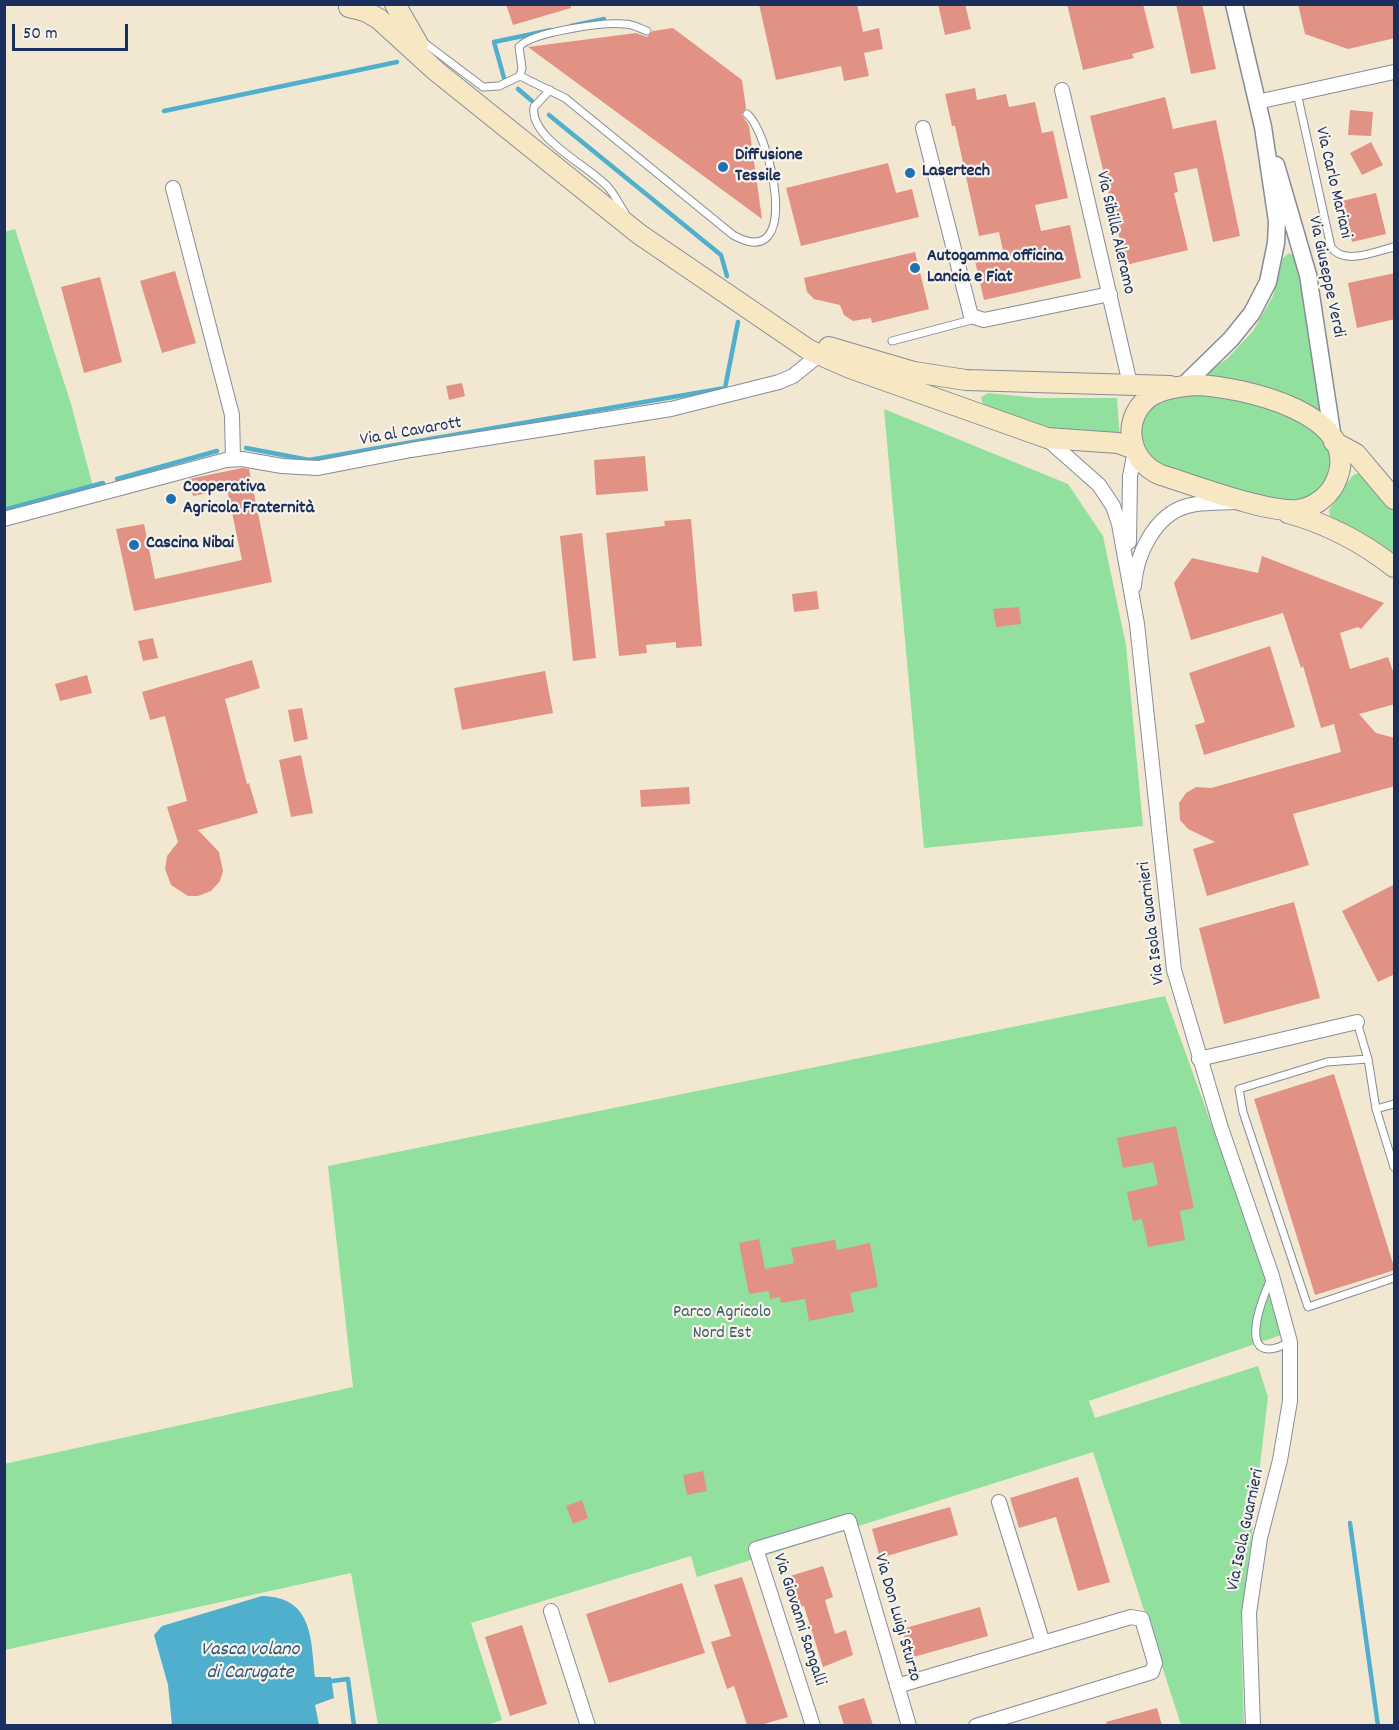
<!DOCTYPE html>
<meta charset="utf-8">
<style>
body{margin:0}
#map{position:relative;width:1399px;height:1730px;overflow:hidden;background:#f2e8d1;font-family:Dekko,sans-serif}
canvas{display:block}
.frame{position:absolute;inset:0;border:6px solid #1b2f5e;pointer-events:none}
.scale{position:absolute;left:12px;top:24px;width:116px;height:27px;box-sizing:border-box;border:3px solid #1b2f5e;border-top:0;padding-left:8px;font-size:18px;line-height:21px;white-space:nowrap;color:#1b2f5e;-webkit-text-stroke:4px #f7f3e8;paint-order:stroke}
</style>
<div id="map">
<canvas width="1399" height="1730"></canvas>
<div class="frame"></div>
<div class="scale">50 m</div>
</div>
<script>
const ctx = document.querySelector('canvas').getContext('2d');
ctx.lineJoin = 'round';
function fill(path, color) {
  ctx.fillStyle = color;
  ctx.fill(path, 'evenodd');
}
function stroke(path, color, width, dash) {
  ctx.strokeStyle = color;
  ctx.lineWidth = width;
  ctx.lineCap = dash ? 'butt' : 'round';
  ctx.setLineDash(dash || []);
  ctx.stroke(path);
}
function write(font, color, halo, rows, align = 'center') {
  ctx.font = font + ' Dekko,sans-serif';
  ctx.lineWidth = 4.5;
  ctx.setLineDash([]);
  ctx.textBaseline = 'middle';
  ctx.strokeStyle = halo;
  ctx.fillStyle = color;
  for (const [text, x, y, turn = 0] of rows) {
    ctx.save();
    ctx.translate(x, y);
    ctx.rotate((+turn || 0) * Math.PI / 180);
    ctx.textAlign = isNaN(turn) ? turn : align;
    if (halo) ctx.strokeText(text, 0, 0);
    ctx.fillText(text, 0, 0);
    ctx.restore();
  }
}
fill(new Path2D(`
 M15,229L71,404L95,494L5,517L4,232Z
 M1289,253L1296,257L1311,328L1314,377L1323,416L1196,379L1227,359L1253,331L1273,296L1283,258Z
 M988,393L1038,398H1117L1121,454L984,409L981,397Z
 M1210,393C1231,398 1256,401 1276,409C1302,419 1343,444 1327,477C1322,487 1313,498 1302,501C1294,502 1282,502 1274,500C1256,497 1163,472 1153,462C1148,456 1140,445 1141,438C1145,395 1172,394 1210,393Z
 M884,409L1068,484L1103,536L1126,645L1143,826L924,848Z
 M1355,474H1361L1394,511V562L1330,518L1329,510C1336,502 1349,477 1355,474Z
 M1165,996L1287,1333L1089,1401L1095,1418L1258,1366L1268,1397L1241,1626L1244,1725H1181L1093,1452L697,1577L691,1556L471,1623L502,1720L484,1726L378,1725L351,1573L5,1650L4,1464L353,1387L328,1166Z`), '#91e09e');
fill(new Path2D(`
 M262,1596C313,1597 311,1639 315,1677H331L334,1698L315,1705L319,1725H172L168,1685L154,1635L162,1626Z`), '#4fafcd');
stroke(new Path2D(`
 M571,26L604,19
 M504,78L494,42L551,30
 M518,89L532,101
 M164,111L397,62
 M549,115L721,255L727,276
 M246,448L309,460L725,388L738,322
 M117,479L217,451
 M4,510L103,483
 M1350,1523L1378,1726
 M332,1681L348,1679L354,1726`), '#4fafcd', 4.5);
fill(new Path2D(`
 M506,4H570L571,8L513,25Z
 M759,4H857L863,32L879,28L883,49L864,53L869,76L844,81L841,66L776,80Z
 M938,4H965L971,29L945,35Z
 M1067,4H1143L1154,48L1132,54L1134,58L1083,70Z
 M1176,4H1202L1216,69L1191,74Z
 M1298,4H1395V38L1348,49L1305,34Z
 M673,28L742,80L746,108L742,115L749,126L762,219L528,47L636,33L647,37L653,31Z
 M975,88L977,100L1006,94L1009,107L1035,102L1042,133L1053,131L1068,198L1035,205L1041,231L1070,225L1081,278L984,300L975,261L1004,255L999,232L979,236L955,126H952L945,94Z
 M1165,97L1173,129L1216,120L1240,236L1213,242L1197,168L1174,173L1178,192L1174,193L1188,250L1126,265L1090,116Z
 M1350,110L1373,112L1371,136L1348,135Z
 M1371,142L1383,165L1362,175L1350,153Z
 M888,163L896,193L912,189L919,217L801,246L786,188Z
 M1376,193L1386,234L1352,242L1342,201Z
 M915,252L929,309L872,323L871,318L853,321L844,315L840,305L814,299L807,292L804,278Z
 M175,271L196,343L162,353L140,281Z
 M1395,273V319L1357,328L1348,283Z
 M100,277L122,362L84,373L61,287Z
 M462,383L465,396L449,400L446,386Z
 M645,456L648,491L596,495L594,460Z
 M242,468L249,469L272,582L134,611L116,529L144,524L155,579L242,560L227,489L193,496L189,479Z
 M691,519L702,646L676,648V642L646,645L647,653L619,656L606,533L665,526L664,521Z
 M582,533L596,658L573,661L560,536Z
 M1262,556L1384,603L1361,629L1358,627L1340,633L1350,669L1388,657L1395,677V704L1359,714L1376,733L1395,738V786L1293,814L1309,865L1207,896L1193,849L1215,842L1188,829L1180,820L1179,803L1186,793L1196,787L1211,788L1341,752L1334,724L1321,728L1303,666L1301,668L1283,613L1191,640L1174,583L1192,558L1258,573Z
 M817,591L819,609L794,612L792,594Z
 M1019,607L1021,624L996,627L993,609Z
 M153,638L158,658L143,661L138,641Z
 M1270,646L1295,727L1204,755L1195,725L1205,722L1189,673Z
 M252,660L260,688L225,699L247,784L249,783L258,813L198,830L219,852L223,871L220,881L211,891L198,896H188L171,885L165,869L167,856L178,842L167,807L187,801L165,716L150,720L142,692Z
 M545,671L553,713L462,730L454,688Z
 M87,675L92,693L60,701L55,684Z
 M302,708L308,739L294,742L288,710Z
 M301,755L313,813L291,817L279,760Z
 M689,787L690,804L641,807L640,790Z
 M1395,884V974L1378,982L1342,911Z
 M1294,902L1320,998L1224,1024L1199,928Z
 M1334,1074L1395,1270L1315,1295L1254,1099Z
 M1176,1126L1194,1208L1180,1211L1185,1240L1148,1247L1142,1219L1133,1221L1127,1192L1158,1185L1153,1162L1123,1168L1117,1138Z
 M759,1239L765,1269L794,1263L791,1248L835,1240L837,1250L870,1243L878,1287L850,1293L854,1312L809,1321L805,1299L781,1303L780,1297L770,1299L769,1291L749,1294L739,1243Z
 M703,1471L707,1491L687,1495L683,1475Z
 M1078,1477L1110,1582L1078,1591L1056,1517L1019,1528L1010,1498Z
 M582,1500L588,1518L573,1524L566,1506Z
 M950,1507L958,1535L880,1558L872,1529Z
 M823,1566L833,1597L825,1600L835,1634L846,1630L853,1655L823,1667L804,1606L800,1607L790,1576Z
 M742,1577L788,1717L761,1725H747L734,1686L727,1689L711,1642L731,1636L714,1585Z
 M682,1583L705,1653L609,1683L586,1614Z
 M980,1607L988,1636L910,1658L902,1629Z
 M522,1625L547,1704L510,1716L485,1637Z
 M864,1698L873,1725H844L838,1706Z
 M1157,1708L1162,1725H1107L1106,1722Z`), '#e19284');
const service = new Path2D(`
 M422,41L483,87L499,86L520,76L522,68L519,47C531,32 604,22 624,24C633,24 639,28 647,31
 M520,76L565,98L733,235C804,275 770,133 747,114
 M550,90L534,107C529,138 589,166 608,187C615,195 620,206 626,215
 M1297,93L1331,247C1344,266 1376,251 1394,247
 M892,341L975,319
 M1357,1022L1368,1059L1376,1109L1394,1104
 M1368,1059L1327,1062L1239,1089L1243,1112L1308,1307L1394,1278
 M1376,1109L1394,1167
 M1271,1279C1260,1302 1235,1371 1290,1342`);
const minor = new Path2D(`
 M1062,90L1130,384
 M1257,102L1394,72
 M923,128L971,316L984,320L1110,294
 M173,188L232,415L233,459
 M1047,439L1099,485L1113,506L1119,524L1137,624L1174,970L1221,1128L1272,1276L1290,1342V1401L1280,1460L1260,1538L1249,1613L1253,1726
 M4,519L226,460L242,459L282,466L318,468L411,450L671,409L779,382L793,376L819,355
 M1129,542L1130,476L1135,451
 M1134,586C1136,554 1155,515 1187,506C1202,502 1219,503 1234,502
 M1199,1059L1357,1022
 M999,1502L1043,1643
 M551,1611L588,1726
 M897,1686L1131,1617L1142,1619L1155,1663L1152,1672L976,1726
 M813,1726L756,1549L849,1521L909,1726`);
const tertiary = new Path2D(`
 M1276,165L1308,275L1333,439
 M1182,387L1231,339L1252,313L1268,282L1276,243L1277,221L1263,127L1234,4`);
const secondary = new Path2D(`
 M395,4L418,44
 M349,7L365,11L379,19L436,71L639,234L809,350L850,368L1047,438L1118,443L1134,449
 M829,347L914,372L966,380L1170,386
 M1195,385C1239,386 1371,414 1334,485C1327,498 1312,508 1298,510C1266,513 1194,485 1161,475C1126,461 1120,414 1154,394C1166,388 1182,386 1195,385Z
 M1334,442L1356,454L1394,499
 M1288,513C1328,524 1362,542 1394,567`);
stroke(service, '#868c98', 9);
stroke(minor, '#868c98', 16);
stroke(tertiary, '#868c98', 19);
stroke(secondary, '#868c98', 22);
stroke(service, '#fff', 7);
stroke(minor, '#fff', 14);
stroke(tertiary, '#fff', 16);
stroke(secondary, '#f7e8c3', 20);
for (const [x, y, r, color] of [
 [723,167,6,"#1f6fb2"],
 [910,173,6,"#1f6fb2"],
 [915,268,6,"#1f6fb2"],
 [171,499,6,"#1f6fb2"],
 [134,545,6,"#1f6fb2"]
]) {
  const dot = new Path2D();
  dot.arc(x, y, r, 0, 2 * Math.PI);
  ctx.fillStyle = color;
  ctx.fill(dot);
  stroke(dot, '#f7f3e8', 2);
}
write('bold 18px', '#1b2f5e', '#f7f3e8', [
 ["Diffusione",735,157],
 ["Tessile",735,178],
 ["Lasertech",922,173],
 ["Autogamma officina",927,258],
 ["Lancia e Fiat",927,279],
 ["Cooperativa",183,489],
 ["Agricola Fraternità",183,510],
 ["Cascina Nibai",146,545]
], 'left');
write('18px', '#1b2f5e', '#f7f3e8', [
 ["Via Carlo Mariani",1332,183,77],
 ["Via Sibilla Aleramo",1114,233,77],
 ["Via Giuseppe Verdi",1325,277,78],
 ["Via al Cavarott",411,433,-10],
 ["Via Isola Guarnieri",1153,923,-97],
 ["Via Isola Guarnieri",1247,1530,-78],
 ["Via Don Luigi Sturzo",896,1618,74],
 ["Via Giovanni Sangalli",798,1620,72]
]);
write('18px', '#385b6e', '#f7f3e8', [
 ["Parco Agricolo",722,1314],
 ["Nord Est",722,1335]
]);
write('italic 20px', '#2b557f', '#f7f3e8', [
 ["Vasca volano",250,1651],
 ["di Carugate",250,1674]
]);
</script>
